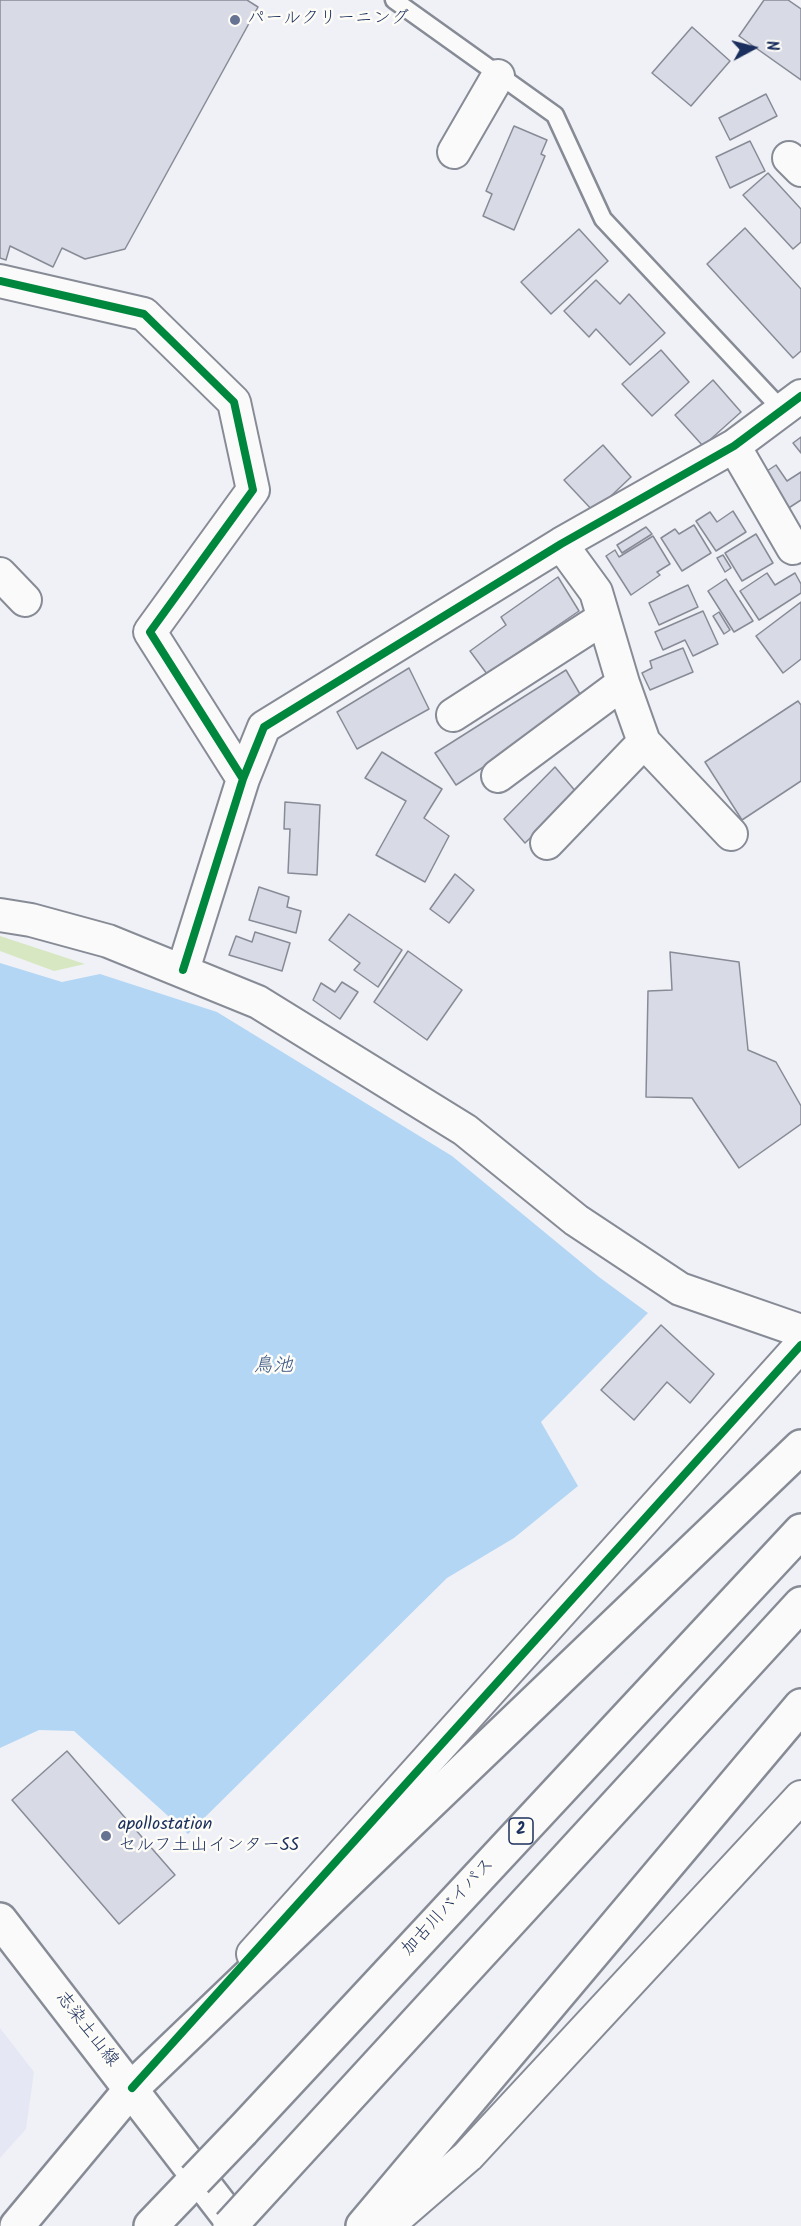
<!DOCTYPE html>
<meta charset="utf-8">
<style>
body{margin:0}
#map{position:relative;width:801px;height:2226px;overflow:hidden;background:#f0f1f6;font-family:Kalam,sans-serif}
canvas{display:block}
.north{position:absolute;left:723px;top:18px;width:60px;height:60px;-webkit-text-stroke:4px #fdfcf7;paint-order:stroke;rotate:83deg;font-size:16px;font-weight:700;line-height:24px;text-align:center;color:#1b2f5e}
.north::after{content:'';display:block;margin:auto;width:21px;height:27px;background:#1b2f5e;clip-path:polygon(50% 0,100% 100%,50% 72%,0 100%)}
</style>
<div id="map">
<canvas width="801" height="2226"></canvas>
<div class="north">N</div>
</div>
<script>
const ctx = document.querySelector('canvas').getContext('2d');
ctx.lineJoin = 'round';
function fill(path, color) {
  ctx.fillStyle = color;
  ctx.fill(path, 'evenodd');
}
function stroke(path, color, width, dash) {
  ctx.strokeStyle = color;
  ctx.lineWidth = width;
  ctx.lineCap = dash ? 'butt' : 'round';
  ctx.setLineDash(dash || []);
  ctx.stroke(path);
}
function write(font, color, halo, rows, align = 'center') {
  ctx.font = font + ' Kalam,"Klee One",sans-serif';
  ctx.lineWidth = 5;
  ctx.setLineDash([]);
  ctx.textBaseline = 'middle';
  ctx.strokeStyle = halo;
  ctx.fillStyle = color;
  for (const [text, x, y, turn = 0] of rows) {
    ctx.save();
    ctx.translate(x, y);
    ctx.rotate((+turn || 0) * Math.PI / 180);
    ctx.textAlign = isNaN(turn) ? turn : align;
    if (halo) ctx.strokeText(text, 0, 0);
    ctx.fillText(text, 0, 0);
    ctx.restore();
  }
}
fill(new Path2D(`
 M0,2028L34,2072L26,2129L0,2158Z`), '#e5e7f4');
fill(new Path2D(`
 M0,936L85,964L54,971L0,951Z`), '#d7e7c1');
fill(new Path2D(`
 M0,963L62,982L100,974L217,1012L452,1156L599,1277L648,1313L541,1422L578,1486L514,1538L447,1578L188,1834L74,1731L39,1730L0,1748Z`), '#b3d6f5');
const building = new Path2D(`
 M0,0H247L258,7L125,249L85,259L62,248L53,267L10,246L6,260L0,258Z
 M764,0H788L801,9V80L739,36Z
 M692,27L730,61L691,106L652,73Z
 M766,94L777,116L730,140L719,118Z
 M514,126L547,140L541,154L545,156L514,230L483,216L492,194L486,191Z
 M750,141L765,171L730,188L716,157Z
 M768,173L801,209V242L793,249L743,195Z
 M745,228L801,289V351L793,358L707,264Z
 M579,229L608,261L551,314L521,282Z
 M596,280L620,304L629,294L665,333L630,365L596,329L589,337L564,311Z
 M661,350L689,382L652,416L622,384Z
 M713,380L741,412L703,446L675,415Z
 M801,437V453L793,443Z
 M603,445L631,477L594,512L564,480Z
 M776,465L787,481L801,472V500L784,511L761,475Z
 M733,511L746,532L716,551L696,521L710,512L717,522Z
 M694,525L711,553L682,571L661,538L675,529L679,534Z
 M646,527L652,534L622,553L617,545Z
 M756,534L773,563L742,581L725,553Z
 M653,536L670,564L657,572L660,575L631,595L606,556L615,550L619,557Z
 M723,555L731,568L725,572L717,558Z
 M767,573L775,585L795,573L801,584V593L759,620L740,591Z
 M558,577L579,611L487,674L470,651L506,625L501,617Z
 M726,579L753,621L734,632L708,591Z
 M688,585L698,607L659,625L649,603Z
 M801,602V659L783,673L756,636Z
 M703,611L718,644L693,656L685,640L663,650L655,632Z
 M719,612L730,630L724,634L713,616Z
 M683,648L693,672L650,690L642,673L652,668L650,661Z
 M409,668L429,709L357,749L337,712Z
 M566,670L584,701L456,785L435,753Z
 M798,701L801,705V781L742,820L705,762Z
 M382,752L442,789L424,818L449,836L425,882L376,855L406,801L365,778Z
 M555,767L577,793L525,843L504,819Z
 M285,802L320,805L317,875L288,873L290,829H284Z
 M455,874L474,890L449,923L430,909Z
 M259,887L289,897L287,907L301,911L296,933L249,920Z
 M349,914L402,950L378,987L354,970L360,963L329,940Z
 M255,932L290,943L282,971L229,955L236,936L252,942Z
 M408,951L462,990L427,1040L374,1002Z
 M670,952L739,962L748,1050L776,1062L801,1106V1124L739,1168L692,1098L646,1097L648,991L672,990Z
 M342,982L358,992L340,1019L313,1000L321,983L335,992Z
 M661,1325L714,1374L690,1403L667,1382L634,1420L601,1390Z
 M67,1751L175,1875L119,1924L12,1800Z`);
fill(building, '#d8dae6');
stroke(building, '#878b96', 1.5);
const lane = new Path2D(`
 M394,0L555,115L603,219L783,411`);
const street = new Path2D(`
 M454,152L498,76
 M789,158L801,170
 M0,281L144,314L234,402L253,490L150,632L243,779L183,970
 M734,446L793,548
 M0,574L25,600
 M453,715L602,619
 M644,742L731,834
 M498,776L623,683L596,592L561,544
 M243,779L264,727L561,544L734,446L801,396
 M547,843L644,742L623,683
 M0,915L31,920L108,941L258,1002L465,1130L576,1220L680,1289L801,1331
 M253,1954L801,1345
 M387,2226L468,2156L801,1797`);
const secondary = new Path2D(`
 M0,1920L236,2226`);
const highway = new Path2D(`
 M242,2131L801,1531
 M273,2179L801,1604
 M17,2226L132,2088L801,1447
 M151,2226L195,2180
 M363,2226L801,1706`);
stroke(lane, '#878b96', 21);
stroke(street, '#878b96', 36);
stroke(secondary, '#878b96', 38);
stroke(highway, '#878b96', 38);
stroke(lane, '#f9faf9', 16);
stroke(street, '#f9faf9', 32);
stroke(secondary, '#f9faf9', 33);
stroke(highway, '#f9faf9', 33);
const highwayBridge = new Path2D(`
 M195,2180L242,2131
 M230,2226L273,2179`);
stroke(highwayBridge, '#878b96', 38, []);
stroke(highwayBridge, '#f9faf9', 33);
stroke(new Path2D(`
 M0,281L144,314L234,402L253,490L150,632L243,779L183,970
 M243,779L264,727L561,544L734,446L801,396
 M132,2088L801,1345`), '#00873e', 8);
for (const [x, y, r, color] of [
 [235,20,6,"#667393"],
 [106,1836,6,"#667393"]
]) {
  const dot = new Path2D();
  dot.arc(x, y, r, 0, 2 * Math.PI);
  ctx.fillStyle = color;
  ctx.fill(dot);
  stroke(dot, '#fdfcf7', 2);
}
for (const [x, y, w] of [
 [521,1831,24]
]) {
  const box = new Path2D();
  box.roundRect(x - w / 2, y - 13, w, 26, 4.5);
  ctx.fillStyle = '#fdfcf7';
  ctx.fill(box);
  stroke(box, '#1b2f5e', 1.5);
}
write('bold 16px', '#1b2f5e', null, [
 ["2",521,1831]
]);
write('18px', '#1b2f5e', '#fdfcf7', [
 ["パールクリーニング",247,20],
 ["apollostation",118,1826],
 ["セルフ土山インターSS",118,1847]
], 'left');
write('18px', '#1b2f5e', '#fdfcf7', [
 ["加古川バイパス",449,1908,-47],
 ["志染土山線",86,2030,52]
]);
write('italic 20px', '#3a5684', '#fdfcf7', [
 ["鳥池",273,1368]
]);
</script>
